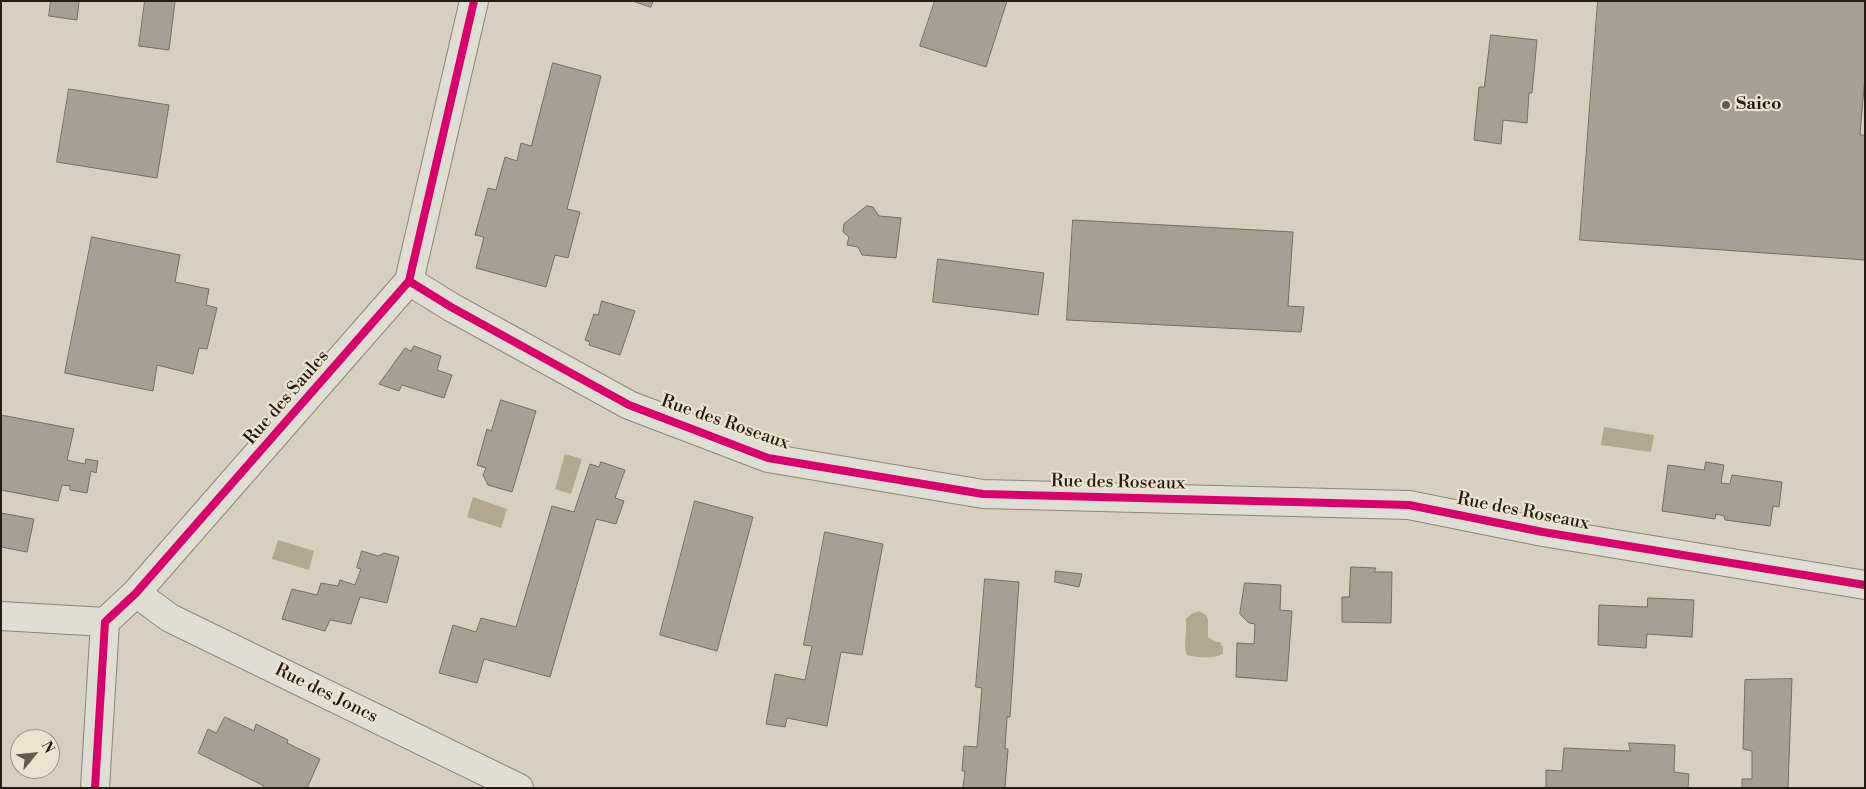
<!DOCTYPE html>
<style>
body{margin:0}
#map{position:relative;width:1866px;height:789px;overflow:hidden;background:#d8d0be;font-family:"Libre Bodoni",serif}
canvas{display:block}
.frame{position:absolute;inset:0;border:2px solid #281b12;pointer-events:none}
.north{position:absolute;left:10px;top:729px;width:50px;height:50px;box-sizing:border-box;background:#ece3ce;border:1px solid #9e9383;border-radius:50%;rotate:62deg;font-size:14px;font-weight:700;line-height:20px;text-align:center;color:#281b12}
.north::after{content:'';display:block;margin:auto;width:18px;height:22px;background:#665a4e;clip-path:polygon(50% 0,100% 100%,50% 72%,0 100%)}
</style>
<div id="map">
<canvas width="1866" height="789"></canvas>
<div class="frame"></div>
<div class="north">N</div>
</div>
<script>
const ctx = document.querySelector('canvas').getContext('2d');
ctx.lineJoin = 'round';
function fill(path, color) {
  ctx.fillStyle = color;
  ctx.fill(path, 'evenodd');
}
function stroke(path, color, width, dash) {
  ctx.strokeStyle = color;
  ctx.lineWidth = width;
  ctx.lineCap = dash ? 'butt' : 'round';
  ctx.setLineDash(dash || []);
  ctx.stroke(path);
}
function write(font, color, halo, rows, align = 'center') {
  ctx.font = font + ' "Libre Bodoni",serif';
  ctx.lineWidth = 4.5;
  ctx.setLineDash([]);
  ctx.textBaseline = 'middle';
  ctx.strokeStyle = halo;
  ctx.fillStyle = color;
  for (const [text, x, y, turn = 0] of rows) {
    ctx.save();
    ctx.translate(x, y);
    ctx.rotate((+turn || 0) * Math.PI / 180);
    ctx.textAlign = isNaN(turn) ? turn : align;
    if (halo) ctx.strokeText(text, 0, 0);
    ctx.fillText(text, 0, 0);
    ctx.restore();
  }
}
fill(new Path2D(`
 M1604,427L1654,435L1651,452L1601,445Z
 M565,454L582,459L571,494L555,489Z
 M473,497L507,509L501,528L467,517Z
 M278,540L314,551L309,570L272,559Z
 M1199,611L1206,615L1208,620V637L1216,642H1220L1223,648V654C1213,659 1198,658 1187,655C1183,647 1187,630 1186,619L1191,614Z`), '#b3a790');
const building = new Path2D(`
 M51,1H79L77,20L49,16Z
 M145,1H175L169,50L139,46Z
 M633,1H653L651,7Z
 M935,1H1007L986,67L920,46Z
 M1598,1H1865V76L1860,135H1865V260L1580,240Z
 M1491,35L1537,40L1532,93H1529L1527,123L1503,120L1501,144L1474,140L1479,87H1484Z
 M553,63L601,76L567,209L580,212L568,258L555,255L546,287L476,268L484,237L475,235L488,188L496,190L505,157L517,161L521,143L531,146Z
 M69,89L169,105L157,178L57,162Z
 M867,206L873,207L879,216L901,218L896,258L862,255L858,247L847,245L849,237L843,232L844,224Z
 M1073,220L1293,232L1288,306L1304,307L1301,332L1067,320Z
 M92,237L180,255L175,282L209,289L206,305L217,308L207,349L199,348L193,374L157,365L153,391L65,373Z
 M938,259L1044,273L1038,315L933,302Z
 M602,301L635,311L620,355L589,345L590,342L585,340L594,314L598,315Z
 M414,346L441,356L437,370L452,375L444,398L402,385L399,391L379,384L405,348L411,351Z
 M501,400L536,411L512,492L488,485L483,475L486,468L477,465L487,429L491,431Z
 M1,415L74,429L67,460L85,464L86,459L98,461L96,473L91,471L87,493L70,490V486L62,485L58,501L1,490Z
 M601,462L625,470L615,498L624,501L616,524L596,519L550,677L484,659L477,683L439,673L453,625L476,632L481,618L516,627L552,506L574,512L590,464L599,467Z
 M1706,462L1724,465L1721,483L1730,484L1732,475L1782,482L1779,507L1773,506L1770,526L1725,520L1724,516L1716,514L1715,519L1662,511L1668,465L1704,470Z
 M695,501L753,517L717,651L660,635Z
 M1,513L34,519L27,552L1,547Z
 M825,532L883,544L862,655L841,652L827,726L787,718L785,727L766,724L775,674L805,680L812,646L804,645Z
 M362,551L378,556L384,553L399,557L387,603L360,597L351,624L330,620L325,631L282,619L292,589L317,595L321,583L338,586L340,580L355,585L361,569L357,568Z
 M1351,567L1376,568L1374,572H1392L1391,623L1342,622V597H1349Z
 M1056,571L1082,574L1079,587L1055,582Z
 M985,579L1019,582L1010,717H1007L1005,749H1008L1005,788H963L965,771H962L964,746L977,747L982,688L976,687Z
 M1245,583L1281,585L1280,610L1292,611L1287,681L1236,677L1237,643L1254,644L1255,624L1249,623L1240,614Z
 M1648,598L1694,600L1692,637L1647,634L1646,648L1598,645L1599,605L1647,607Z
 M1792,679L1788,788H1742V779H1752V751L1743,749L1745,680Z
 M225,717L254,731L256,724L288,740L287,743L320,759L307,788H263L264,786L198,753L208,729L216,733Z
 M1629,743L1675,745L1674,772L1689,774L1688,788H1546V770L1562,771L1564,748L1630,751Z`);
fill(building, '#a6a094');
stroke(building, '#736d63', 1);
const minor = new Path2D(`
 M409,281L451,307L629,405L768,458L983,494L1409,505L1543,532L1865,585
 M136,593L170,618L519,788
 M1,616L105,622
 M95,788L105,622L136,593L409,281L474,1`);
stroke(minor, '#8c857a', 30);
stroke(minor, '#e0ddd4', 28);
stroke(new Path2D(`
 M409,281L451,307L629,405L768,458L983,494L1409,505L1543,532L1865,585
 M95,788L105,622L136,593L409,281L474,1`), '#d6006c', 8);
for (const [x, y, r, color] of [
 [1726,105,5,"#665a4e"]
]) {
  const dot = new Path2D();
  dot.arc(x, y, r, 0, 2 * Math.PI);
  ctx.fillStyle = color;
  ctx.fill(dot);
  stroke(dot, '#ece3ce', 2);
}
write('bold 18px', '#281b12', '#ece3ce', [
 ["Saico",1736,105]
], 'left');
write('18px', '#281b12', '#ece3ce', [
 ["Rue des Saules",287,398,-49],
 ["Rue des Roseaux",725,423,19],
 ["Rue des Roseaux",1118,483,1],
 ["Rue des Roseaux",1523,512,11],
 ["Rue des Joncs",326,694,26]
]);
</script>
